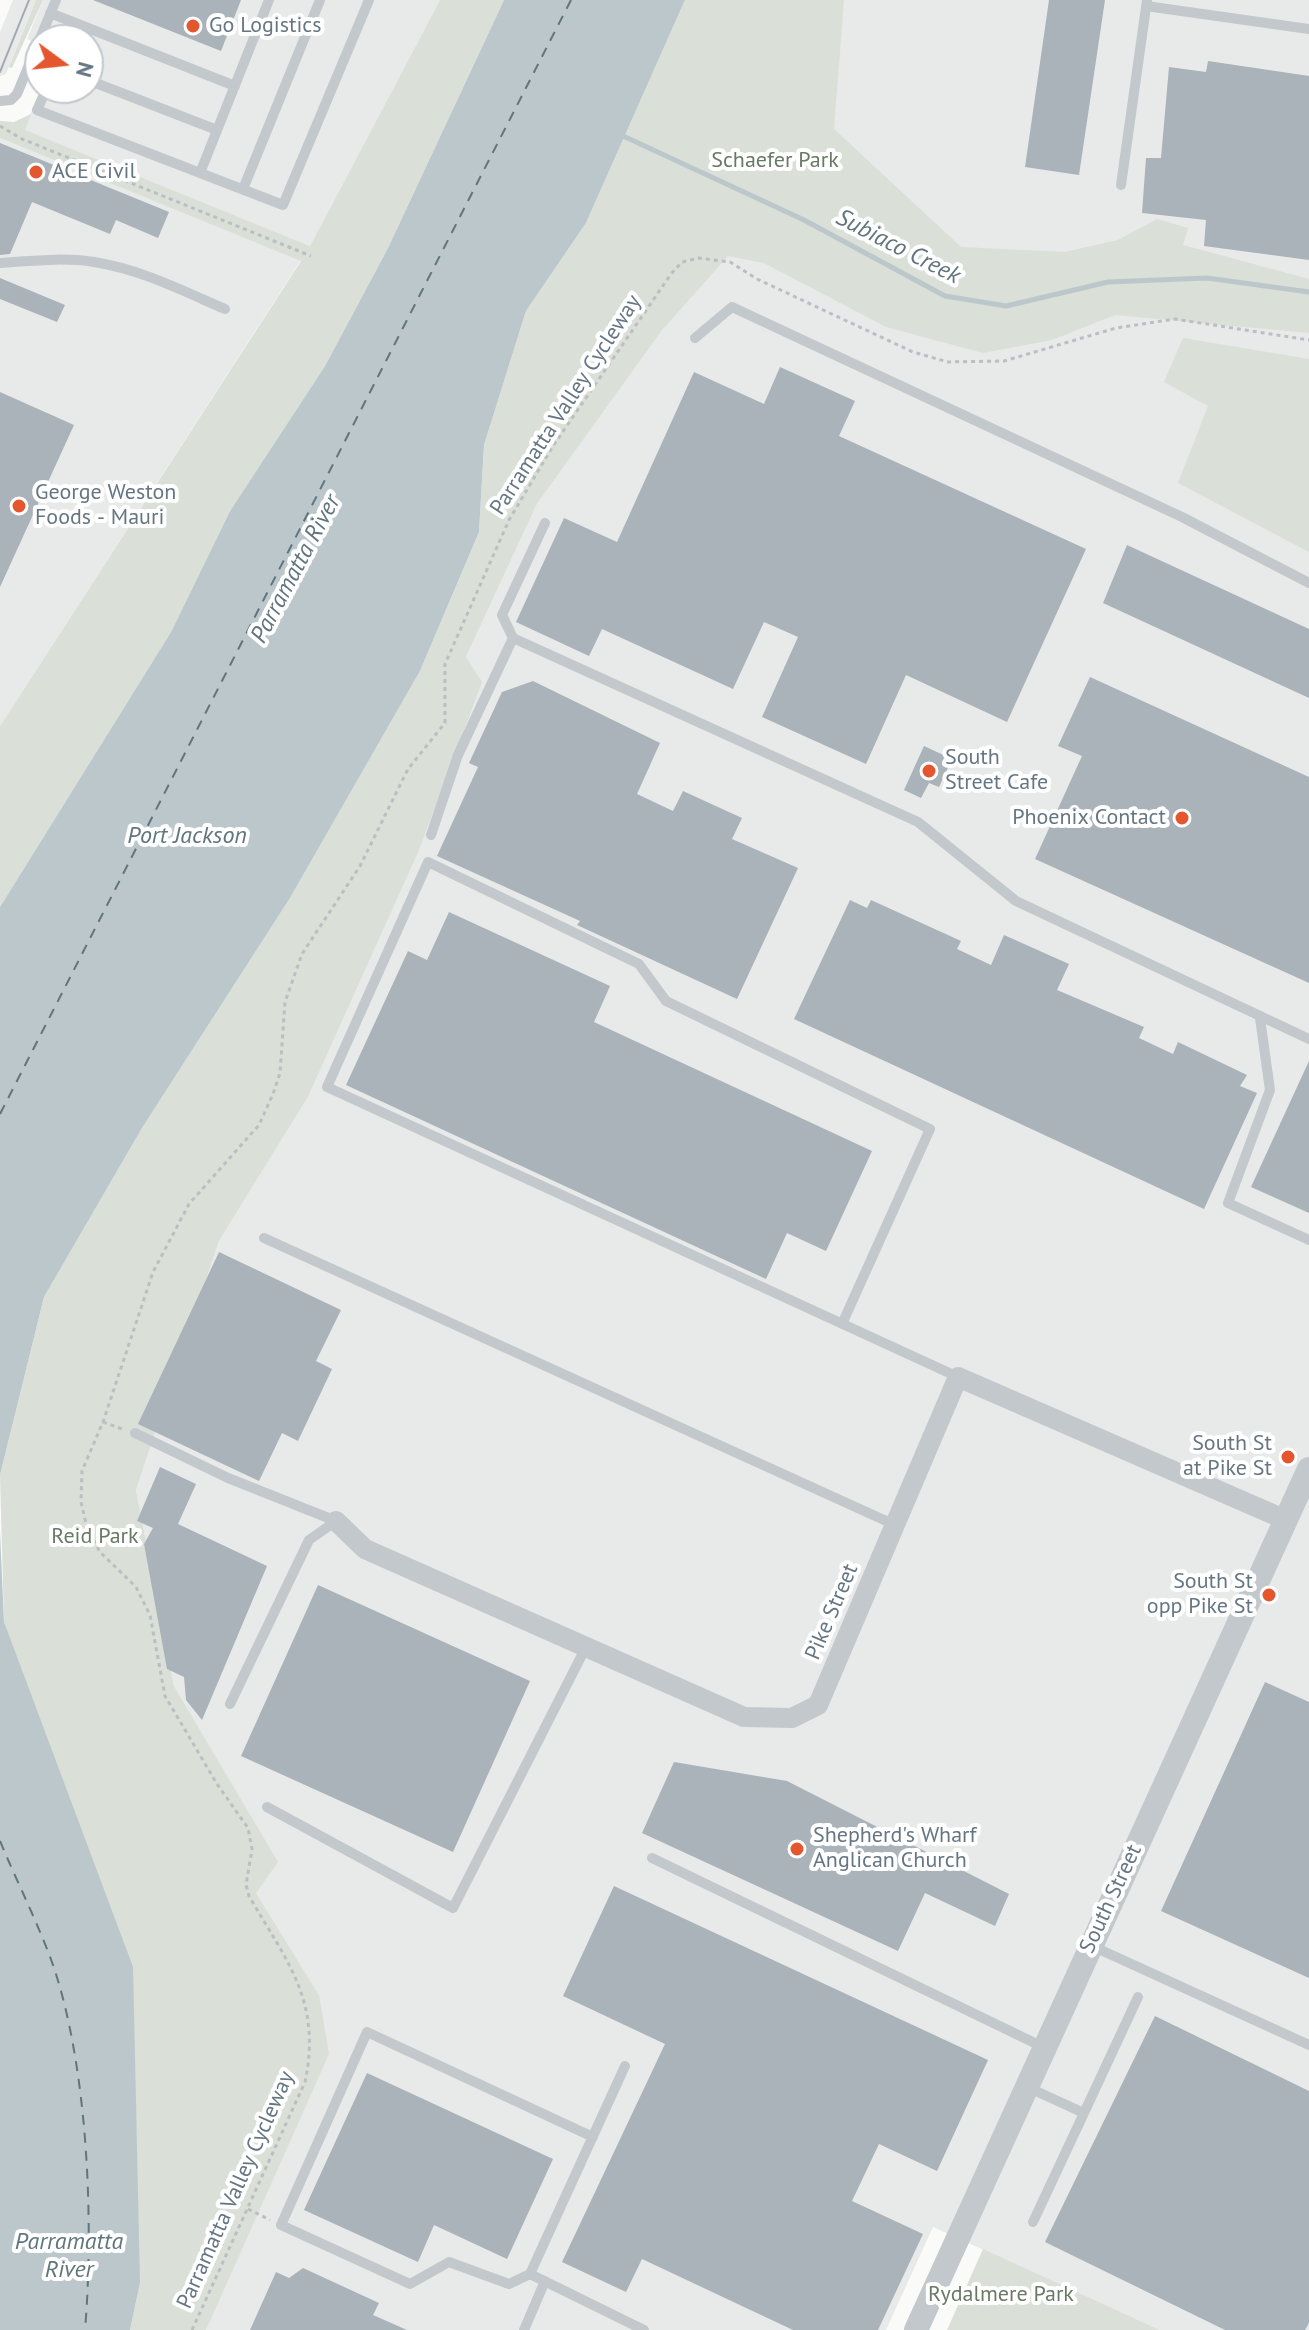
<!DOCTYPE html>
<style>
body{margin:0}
#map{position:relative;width:1309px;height:2330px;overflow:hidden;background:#fafaf8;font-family:"PT Sans",sans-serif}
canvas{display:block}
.north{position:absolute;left:24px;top:24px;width:80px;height:80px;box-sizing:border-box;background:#fff;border:2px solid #c1c8cd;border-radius:50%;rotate:105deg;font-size:22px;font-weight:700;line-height:32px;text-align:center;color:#657683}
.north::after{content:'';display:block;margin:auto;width:28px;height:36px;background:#e4572e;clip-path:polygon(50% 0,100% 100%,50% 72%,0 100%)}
</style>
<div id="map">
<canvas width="1309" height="2330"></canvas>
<div class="north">N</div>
</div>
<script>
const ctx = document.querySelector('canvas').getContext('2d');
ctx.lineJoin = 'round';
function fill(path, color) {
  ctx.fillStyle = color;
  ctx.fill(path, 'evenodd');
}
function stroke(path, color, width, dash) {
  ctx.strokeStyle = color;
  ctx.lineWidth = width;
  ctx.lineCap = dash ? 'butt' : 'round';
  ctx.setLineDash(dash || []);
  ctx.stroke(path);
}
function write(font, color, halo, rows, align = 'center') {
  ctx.font = font + ' "PT Sans",sans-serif';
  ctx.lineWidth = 8;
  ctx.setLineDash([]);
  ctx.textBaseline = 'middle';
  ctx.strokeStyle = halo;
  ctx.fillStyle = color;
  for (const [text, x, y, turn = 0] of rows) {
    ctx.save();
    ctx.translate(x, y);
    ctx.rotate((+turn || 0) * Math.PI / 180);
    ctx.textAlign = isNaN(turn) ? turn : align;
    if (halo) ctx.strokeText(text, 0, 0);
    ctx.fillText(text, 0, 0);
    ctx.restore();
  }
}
fill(new Path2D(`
 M13,0H36L6,74L0,76V32Z
 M43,0H440L310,246L24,130L41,88H88V40H40V45L27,39Z
 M843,0H1309V2330H1160L933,2227L886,2330H206L319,1995L255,1892L277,1862L174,1686L136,1490L219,1241L308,1097L417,855L466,657L537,504L663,329Z
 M0,138L301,260L0,726Z`), '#e8e9e9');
fill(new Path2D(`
 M36,0H43L12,68L9,67Z
 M440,0H504L388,248L325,366L230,511L171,632L0,907V726L301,261L0,138V121L14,122L31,114L25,130L310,246Z
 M685,0H844L834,129L961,247L1065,252L1118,240L1157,219L1188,228L1183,245L1309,279V333L1115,315L1052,340L983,353L886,327L764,263L728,256L663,329L537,504L466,657L482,682L417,855L308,1097L219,1241L136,1490L174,1686L278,1862L256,1893L319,1995L329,2054L206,2330H130L140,2283L4,1622L0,1475L44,1297L142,1128L290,898L420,671L479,532L484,445L526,311L586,223Z
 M1183,338L1309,359V552L1178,483L1208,406L1164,382Z
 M983,2249L1160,2330H947Z`), '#dadfd7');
fill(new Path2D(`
 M504,0H685L586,223L526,311L484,445L479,532L420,671L290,898L142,1128L44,1297L0,1475V907L171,632L230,511L325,366L388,248Z
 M0,1532L4,1622L133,1967L140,2283L130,2330H0Z`), '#bbc7cb');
stroke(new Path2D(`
 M621,135L804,220L945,296L1006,306L1108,282L1207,278L1309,292`), '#bbc7cb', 5);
stroke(new Path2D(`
 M0,1114L571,0
 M0,1841C17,1882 38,1923 53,1965C88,2068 94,2222 85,2330`), '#60757c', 2, [10, 8]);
fill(new Path2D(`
 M93,0H241L221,51Z
 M1049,0H1105L1079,175L1025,167Z
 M1208,61L1309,76V260L1204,246L1206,220L1142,213L1146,158H1161L1169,67L1206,72Z
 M0,143L169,212L158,238L116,220L110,234L32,202L10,254L0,255Z
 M0,278L65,305L57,322L0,299Z
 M780,367L855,401L839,436L1086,549L1007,722L906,675L866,764L762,717L798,637L764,622L733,689L602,629L589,656L516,622L564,518L617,542L694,372L764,404Z
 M0,392L74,425L0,587Z
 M1127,545L1309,629V698L1103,603Z
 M1090,677L1309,777V983L1035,859L1082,756L1058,746Z
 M533,681L660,743L637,794L673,811L683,791L742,818L732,839L798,868L737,999L577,925L580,921L437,856L478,767L469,763L502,692Z
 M924,746L952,759L939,787L929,783L921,798L904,790Z
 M850,900L867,908L871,900L961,941L957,949L991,965L1004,935L1069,964L1057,990L1144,1027L1139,1038L1173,1054L1178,1042L1247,1075L1240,1086L1257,1093L1204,1209L794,1019Z
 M449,912L610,986L594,1022L872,1151L826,1251L787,1233L766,1279L346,1085L408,951L427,960Z
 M1309,1061V1213L1251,1187Z
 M219,1252L341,1310L316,1361L332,1369L298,1441L282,1433L259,1481L138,1424Z
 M160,1467L196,1484L178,1524L267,1566L202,1720L186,1700L184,1677L167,1669L144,1544L153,1528L137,1521Z
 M318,1585L530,1681L453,1852L241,1756Z
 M1265,1682L1309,1702V1978L1161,1911Z
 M674,1762L787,1781L1009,1894L995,1926L925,1893L898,1951L642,1833Z
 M614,1886L988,2060L937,2171L879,2144L852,2201L923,2234L878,2330H793L642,2259L626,2292L562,2262L665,2044L563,1996Z
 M1155,2016L1309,2091V2323L1305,2330H1225L1045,2242Z
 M367,2073L553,2159L507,2259L434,2225L418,2262L304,2210Z
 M303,2268L379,2303L373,2315L407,2330H250L276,2272L289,2278Z`), '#aab3b9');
stroke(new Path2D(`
 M0,126L22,139L311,256
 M103,1422L122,1429
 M248,2209L270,2220
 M192,2330L305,2082C322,2001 287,1962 249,1896L246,1885L252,1849L248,1828L217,1784L165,1696L150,1615L136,1587L100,1552L87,1528L81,1502L82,1471L103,1422L153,1272L189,1204L259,1125L273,1094L280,1073L285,1002L302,954L360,866L408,769L445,723V664L509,520L553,446L671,274L682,262L699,258L730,262L757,279L913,352L948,362L1004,361L1116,328L1175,319L1309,340`), '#bbbfc2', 3, [4, 4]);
stroke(new Path2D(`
 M1146,6L1309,29
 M50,13L235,86
 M88,80L217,130
 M47,88L37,110L283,205L369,0
 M0,101L11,100L17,94L56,0
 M200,173L269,0
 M1121,185L1147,0
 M243,189L320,0
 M0,263C31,261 63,257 94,262C140,269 183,291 225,309
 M695,338L732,307L1182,517L1309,583
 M513,638L502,615L545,523
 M431,835L458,755L513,638L918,822L1016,901L1309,1039
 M1260,1018L1270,1090L1228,1203L1309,1240
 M264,1238L895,1525
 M842,1324L930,1129L666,1001L639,964L428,862L327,1087L958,1377
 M135,1433L228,1478L336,1521
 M230,1704L309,1540L336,1521
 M267,1807L453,1908L586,1647
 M652,1858L1043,2047
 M1092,1946L1309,2045
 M625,2066L530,2274L644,2330
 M1027,2087L1084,2113L1138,1997
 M1033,2222L1084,2113
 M530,2274L509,2284L449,2262L410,2284L281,2225L367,2032L593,2137
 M524,2330L545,2281`), '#c3c8cc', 10);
stroke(new Path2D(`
 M336,1521L365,1549L744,1717L792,1718L818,1705L958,1377L1286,1520`), '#c3c8cc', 20);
stroke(new Path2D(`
 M916,2330L1309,1469`), '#c3c8cc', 24);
stroke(new Path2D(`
 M0,72L29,0`), '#a2aab0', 2);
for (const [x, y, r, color] of [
 [193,26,8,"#e4572e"],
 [36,172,8,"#e4572e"],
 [19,506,8,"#e4572e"],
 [929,771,8,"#e4572e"],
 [1182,818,8,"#e4572e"],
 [1288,1457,8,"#e4572e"],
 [1269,1595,8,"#e4572e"],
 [797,1849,8,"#e4572e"]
]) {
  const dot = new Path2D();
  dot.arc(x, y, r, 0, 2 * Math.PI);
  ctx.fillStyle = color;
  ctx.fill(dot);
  stroke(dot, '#fff', 3);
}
write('22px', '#657683', '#fff', [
 ["Go Logistics",209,26],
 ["ACE Civil",52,172],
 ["George Weston",35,493],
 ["Foods - Mauri",35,518],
 ["South",945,758],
 ["Street Cafe",945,783],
 ["Phoenix Contact",1166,818,"right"],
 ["South St",1272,1444,"right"],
 ["at Pike St",1272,1469,"right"],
 ["South St",1253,1582,"right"],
 ["opp Pike St",1253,1607,"right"],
 ["Shepherd's Wharf",813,1836],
 ["Anglican Church",813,1861]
], 'left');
write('22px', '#687a64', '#fff', [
 ["Schaefer Park",775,161],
 ["Reid Park",95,1537],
 ["Rydalmere Park",1001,2295]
]);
write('22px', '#657683', '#fff', [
 ["Parramatta Valley Cycleway",566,405,-57],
 ["Pike Street",832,1612,-67],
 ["South Street",1111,1899,-65],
 ["Parramatta Valley Cycleway",236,2190,-66]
]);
write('italic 24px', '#60757c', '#fff', [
 ["Subiaco Creek",898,247,27],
 ["Parramatta River",296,569,-62],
 ["Port Jackson",187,836],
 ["Parramatta",69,2242],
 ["River",69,2270]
]);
</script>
